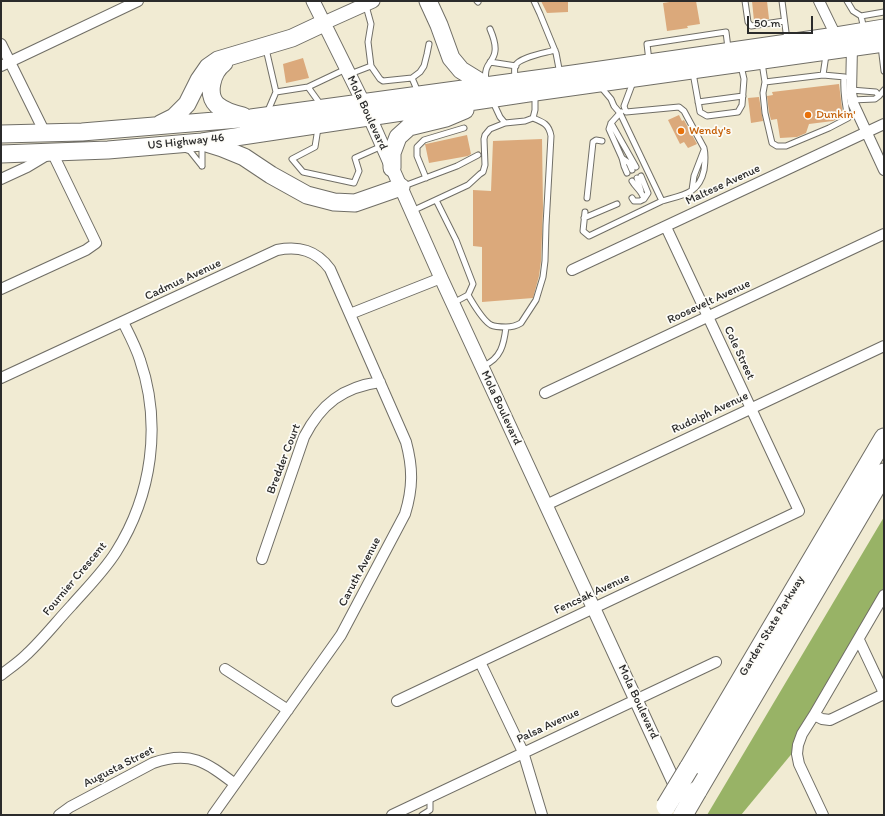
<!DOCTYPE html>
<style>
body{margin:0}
#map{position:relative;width:885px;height:816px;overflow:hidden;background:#f1ebd3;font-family:Itim,sans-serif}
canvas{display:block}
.frame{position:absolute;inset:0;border:2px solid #2b2b2b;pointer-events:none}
.scale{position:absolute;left:747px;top:16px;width:66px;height:18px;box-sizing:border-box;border:2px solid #2b2b2b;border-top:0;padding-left:5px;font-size:12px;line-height:14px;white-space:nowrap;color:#2b2b2b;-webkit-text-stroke:3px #fdfcf7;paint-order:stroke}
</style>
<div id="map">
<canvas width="885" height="816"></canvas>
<div class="frame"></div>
<div class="scale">50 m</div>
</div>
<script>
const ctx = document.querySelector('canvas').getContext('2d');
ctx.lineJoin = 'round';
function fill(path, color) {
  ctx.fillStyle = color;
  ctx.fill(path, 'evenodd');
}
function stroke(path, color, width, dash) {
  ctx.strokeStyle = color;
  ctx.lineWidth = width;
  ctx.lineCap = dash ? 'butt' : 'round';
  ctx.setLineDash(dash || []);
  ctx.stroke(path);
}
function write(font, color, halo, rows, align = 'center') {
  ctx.font = font + ' Itim,sans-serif';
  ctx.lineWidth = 3.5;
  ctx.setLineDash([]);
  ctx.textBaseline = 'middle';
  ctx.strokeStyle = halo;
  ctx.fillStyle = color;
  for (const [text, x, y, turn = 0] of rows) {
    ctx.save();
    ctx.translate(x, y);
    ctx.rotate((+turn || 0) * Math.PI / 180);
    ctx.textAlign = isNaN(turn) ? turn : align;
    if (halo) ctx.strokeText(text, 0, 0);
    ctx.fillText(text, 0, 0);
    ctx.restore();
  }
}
fill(new Path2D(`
 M884,517V598L794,751L741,815H707Z`), '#98b366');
fill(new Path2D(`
 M541,1H568V12L547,13Z
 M676,1H696L700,24L687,26L688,28L667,31L663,3Z
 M752,1H767L769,19L754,21Z
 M303,58L309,78L286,83L283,64Z
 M839,84L843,116L833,121L809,124L806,133L797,137L780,138L777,119L771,120L769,112L767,96L773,95L772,92Z
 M759,97L763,121L751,123L748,98Z
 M679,115L682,121L684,120L697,144L688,148L684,142L680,144L668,120Z
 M467,135L471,154L468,156L429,163L425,144H426Z
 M542,139L543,208L541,261L539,276L533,298L482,302V247L473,246V190L491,191L493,141Z`), '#dba97b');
const service = new Path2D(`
 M477,1L478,2
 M534,1L540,14L556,53L560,74
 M745,1L748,22L751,26L784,21
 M782,1L787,40
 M847,1L853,11L861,16
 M366,6L371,24L368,42L371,66
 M864,29L861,16L884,12
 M881,46L884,71
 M266,49L276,92L308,87L346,69
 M649,61L647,44L726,32L728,48
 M490,62L516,66
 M762,63L765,82L763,93L765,113L772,143L777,146H786L829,128L848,118C845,104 843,91 844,77
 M693,73L700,112L707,116L738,112L742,105L744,79L741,66
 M350,74L371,66L380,79L383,81L412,78L420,72L424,66L427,54L429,44
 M823,75L826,55
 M412,78L418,92
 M515,80C515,76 514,70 515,66C519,57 545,53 555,50
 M486,81C483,63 494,63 495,51C496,44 493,36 490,29
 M765,82L823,75L845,77
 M600,86L611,99L614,106L620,113L662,201C683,195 699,194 704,170C705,162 706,156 704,148L684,111L679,107L626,112L624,106L633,82
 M308,87L321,105
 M851,90L876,92L879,96
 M852,100L875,99L879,96L884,90
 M493,102L500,117L505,123
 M698,102L743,96
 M621,112L620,113L611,123L609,129L622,158L624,166L627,173
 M267,113L276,92
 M533,118L535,110V95
 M611,123L636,167
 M318,128L315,147L292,159L303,172L354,183L359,171L355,158L382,146
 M184,149L190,151L202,166
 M622,158L629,163L632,170
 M202,166V145
 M641,176L648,193L644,199
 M426,178L417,156V147L424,140L464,128
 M637,178L641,191
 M404,186L457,166L478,155
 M692,190L694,176L704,150
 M587,198L593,142L596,140L602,141
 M632,198L634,201H640L644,199C642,191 636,188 632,181
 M436,200L456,240L473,284L468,295L453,303
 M412,211L468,185L480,174L483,172L485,165L484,139L485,135L490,129L505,123L525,121L533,118C543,122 549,124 551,136L546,225L545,261L543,277L536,300L521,323C516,326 512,327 506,327C501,327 495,327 491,325C482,320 473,303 468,295
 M585,212L583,231L589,236L662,201
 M584,218L617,204
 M483,366C501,359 504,344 506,327
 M422,815L430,810V797`);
const minor = new Path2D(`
 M819,1L836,36
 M1,44L45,133
 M852,47L851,93L853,103L884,170
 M1,66L138,1
 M1,179L27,167L52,152L96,243L86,250L1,289
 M572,270L884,124
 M350,314L441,278
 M1,378L277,250C299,246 316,250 330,269L406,442C413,468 413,488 405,514L341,635L213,815
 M545,393L884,234
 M546,505L884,346
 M262,559L304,437C321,404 343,387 380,382
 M859,640L884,693
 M480,662L523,752L542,815
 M225,669L288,710
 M1,675C10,668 19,662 27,654C43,639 57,621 72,605C87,588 104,571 116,552C152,495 162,424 140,360C136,347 129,334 123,322
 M397,701L799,511L666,227
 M814,715L884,595
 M59,815L70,807L153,763C190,750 206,762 235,784
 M392,815L716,662
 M823,815L799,764L797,754L798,745L802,734L814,715L822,719L830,720L884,694`);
const tertiary = new Path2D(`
 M313,1L363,102L441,278L679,793
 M324,23L373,1`);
const trunk = new Path2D(`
 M428,1L439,25L451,58L461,70L487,86
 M224,63C212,72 206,94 217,105C224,111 234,114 243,116
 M160,124L174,117L187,104L199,80L208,67L218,60L292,38L324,23
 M1,134L82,132L251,118L573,74L836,36L884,28
 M206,143L222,148L244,157L271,175L307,195L334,202L355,203L401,187
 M1,154L108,150L202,142L535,92L884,43
 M392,168V153L398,137L409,127L446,118L465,110`);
const motorway = new Path2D(`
 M689,768L884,438
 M697,791L884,473`);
stroke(service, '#706e66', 7);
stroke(minor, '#706e66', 12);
stroke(tertiary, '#706e66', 15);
stroke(trunk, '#706e66', 19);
stroke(motorway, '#706e66', 21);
stroke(service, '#fff', 5);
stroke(minor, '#fff', 10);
stroke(tertiary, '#fff', 13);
stroke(trunk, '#fff', 17);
stroke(motorway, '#fff', 19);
const motorwayBridge = new Path2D(`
 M666,806L689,768
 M683,815L697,791`);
stroke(motorwayBridge, '#706e66', 21, []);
stroke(motorwayBridge, '#fff', 19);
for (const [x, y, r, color] of [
 [808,115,4,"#e8710a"],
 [681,131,4,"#e8710a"]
]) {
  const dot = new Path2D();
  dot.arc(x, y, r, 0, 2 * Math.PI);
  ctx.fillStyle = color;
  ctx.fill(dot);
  stroke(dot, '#fdfcf7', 1.5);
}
write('12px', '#2b2b2b', '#fdfcf7', [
 ["Mola Boulevard",367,113,65],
 ["US Highway 46",186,142,-6],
 ["Maltese Avenue",723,185,-25],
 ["Cadmus Avenue",183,280,-25],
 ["Roosevelt Avenue",709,302,-25],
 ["Cole Street",739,353,65],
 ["Mola Boulevard",501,408,65],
 ["Rudolph Avenue",710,413,-25],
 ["Bredder Court",284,459,-69],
 ["Caruth Avenue",360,572,-62],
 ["Fournier Crescent",75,579,-50],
 ["Fencsak Avenue",592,594,-25],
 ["Garden State Parkway",772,626,-59],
 ["Mola Boulevard",638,702,65],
 ["Palsa Avenue",548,726,-25],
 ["Augusta Street",119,767,-27]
]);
write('12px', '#c56008', '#fdfcf7', [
 ["Dunkin'",816,115],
 ["Wendy's",689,131]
], 'left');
</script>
